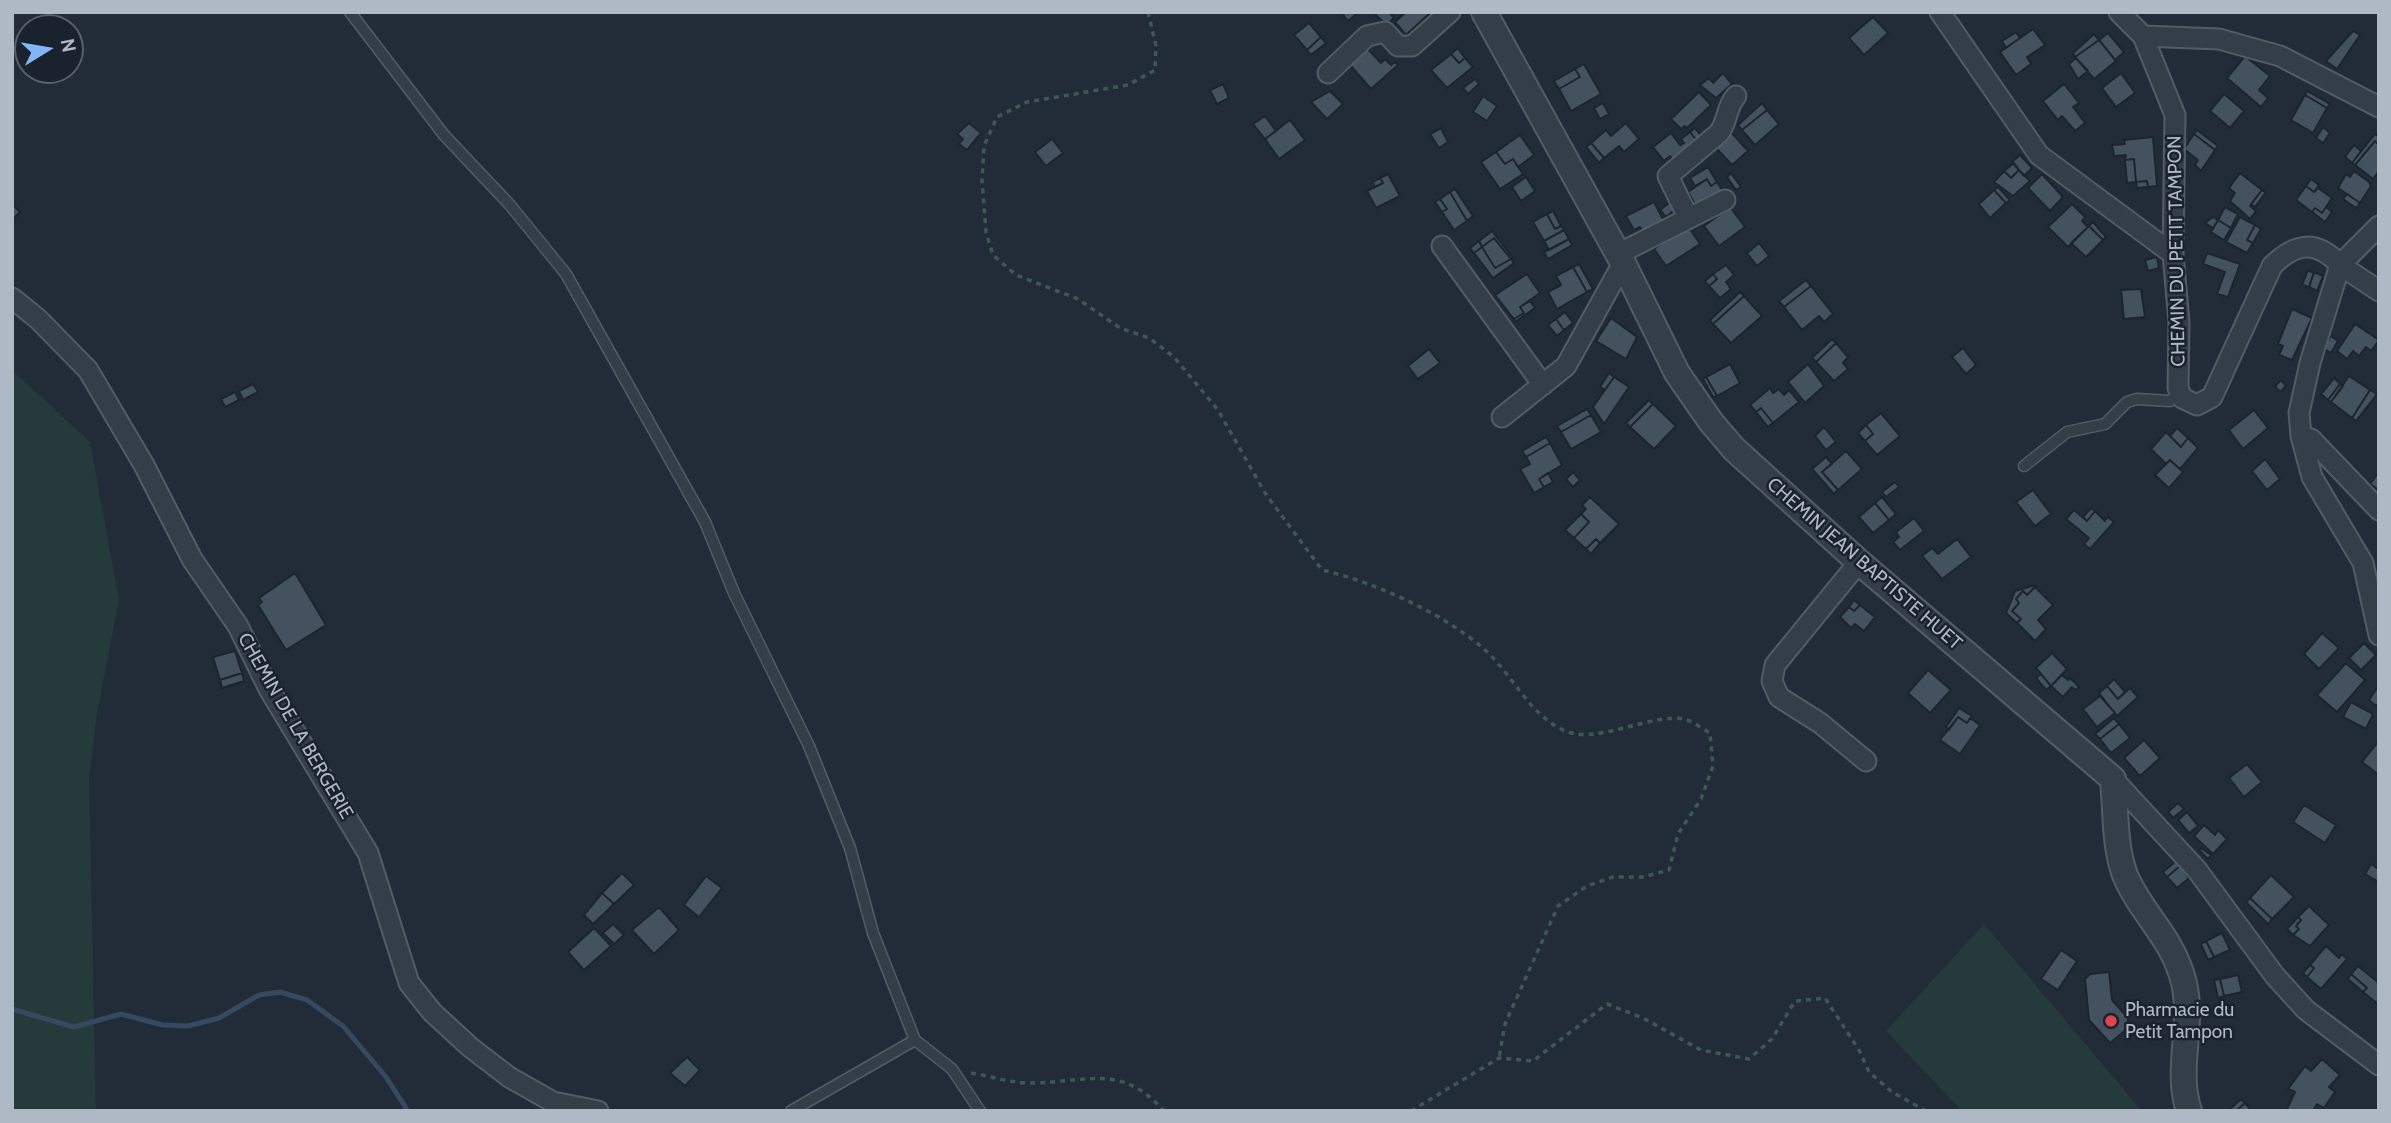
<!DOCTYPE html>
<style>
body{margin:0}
#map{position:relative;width:2391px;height:1123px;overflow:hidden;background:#212c38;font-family:Cabin,sans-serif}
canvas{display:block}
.frame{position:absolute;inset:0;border:14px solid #afb9c5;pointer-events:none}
.north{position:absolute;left:14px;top:14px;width:70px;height:70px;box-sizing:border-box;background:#1a232d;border:2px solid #565f6a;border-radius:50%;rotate:79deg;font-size:19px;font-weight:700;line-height:28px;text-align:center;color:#afb9c5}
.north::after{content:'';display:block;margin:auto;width:24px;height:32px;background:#82b6f7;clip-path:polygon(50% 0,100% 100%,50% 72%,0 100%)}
</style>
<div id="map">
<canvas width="2391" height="1123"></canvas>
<div class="frame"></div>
<div class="north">N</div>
</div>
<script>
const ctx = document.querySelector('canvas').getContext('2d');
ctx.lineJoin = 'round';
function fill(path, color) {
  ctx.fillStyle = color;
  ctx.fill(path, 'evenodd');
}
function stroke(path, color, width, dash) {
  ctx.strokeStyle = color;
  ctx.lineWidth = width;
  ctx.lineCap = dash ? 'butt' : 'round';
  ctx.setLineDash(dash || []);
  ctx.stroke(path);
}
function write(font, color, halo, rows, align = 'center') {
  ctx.font = font + ' Cabin,sans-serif';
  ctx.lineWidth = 5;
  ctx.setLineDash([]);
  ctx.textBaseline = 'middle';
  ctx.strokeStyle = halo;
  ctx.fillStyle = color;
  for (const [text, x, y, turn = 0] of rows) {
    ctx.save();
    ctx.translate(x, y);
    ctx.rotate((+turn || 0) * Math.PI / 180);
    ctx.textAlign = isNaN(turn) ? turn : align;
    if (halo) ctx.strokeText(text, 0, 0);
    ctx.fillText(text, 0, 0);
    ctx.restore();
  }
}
fill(new Path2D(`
 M12,370L90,442L119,600L97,713L89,780L96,1111H12Z
 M1984,924L2142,1111H1962L1886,1031Z`), '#243a3b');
stroke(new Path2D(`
 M12,1009L74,1027L121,1014L163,1025L188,1026L219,1018L259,995L280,992L307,1000L343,1026L386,1077L408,1111`), '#354960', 5);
const building = new Path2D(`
 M1345,12H1354L1356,14L1348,21L1343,15Z
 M1389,12L1394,18L1386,25L1374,13Z
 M1406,12H1431L1406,35L1395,22Z
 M1873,17L1888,33L1864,55L1849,38Z
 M1309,23L1321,37L1307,50L1294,35Z
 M2033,29L2045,45L2027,57L2031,64L2016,75L2000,52Z
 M2353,31L2360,35L2337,69L2326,61Z
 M2016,32L2020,38L2006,48L2002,41Z
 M2108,33L2124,52L2115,60L2099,40Z
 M2094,34L2099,40L2075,57L2073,53Z
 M1321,37L1326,43L1311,55L1307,50Z
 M2099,40L2116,61L2094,79L2075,57Z
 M1458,48L1465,58L1459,63L1451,54Z
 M1368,49L1381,63L1385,59L1391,65L1395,62L1398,65L1371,89L1350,65Z
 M1451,54L1459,63L1465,58L1473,67L1447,88L1431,70Z
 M2245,56L2270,76L2259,90L2268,98L2261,107L2227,78Z
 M2076,58L2088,71L2078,79L2069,64Z
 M1584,64L1601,94L1571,111L1559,89L1580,77L1575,69Z
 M1575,69L1580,77L1559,89L1554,81Z
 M1723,73L1732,84L1716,98L1700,85L1709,78L1713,83Z
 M2121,73L2135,93L2116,107L2102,88Z
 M1475,79L1479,84L1468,94L1463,88Z
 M1223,84L1229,98L1217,104L1210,90Z
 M2064,84L2079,103L2073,107L2085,123L2075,131L2062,116L2058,120L2043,101Z
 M1330,91L1343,104L1327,119L1311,102Z
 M2307,91L2330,104L2327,108L2305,95Z
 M1699,92L1711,105L1687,128L1685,126L1681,129L1671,119Z
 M2224,94L2244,111L2230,128L2210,111Z
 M2305,95L2327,108L2313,133L2291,120Z
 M1483,96L1497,106L1487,121L1473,112Z
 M1603,103L1609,114L1600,119L1594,108Z
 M1762,103L1767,110L1742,130L1738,125Z
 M1767,110L1779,124L1755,145L1742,130Z
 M1265,116L1276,131L1265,139L1253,124Z
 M1290,120L1305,140L1279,159L1265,139Z
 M969,123L981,133L967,150L959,144L963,139L957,134Z
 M1626,123L1639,139L1624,152L1619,146L1604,158L1591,143L1606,130L1611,136Z
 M2323,127L2330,133L2323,143L2316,138Z
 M1441,128L1448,142L1439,148L1430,134Z
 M1695,128L1704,140L1697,141L1690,132Z
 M2197,130L2218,146L2215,150L2194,134Z
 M1690,132L1697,141L1674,161L1670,156L1664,161L1653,147L1671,133L1680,145L1684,143L1681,139Z
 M1732,133L1748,151L1732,165L1716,148Z
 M2194,134L2215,150L2201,171L2195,165L2198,160L2184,149Z
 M2375,134L2379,137V145L2375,141L2355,165L2352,163Z
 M1520,135L1534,155L1518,167L1513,159L1505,164L1496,152Z
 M2153,137L2157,186L2148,187L2147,181L2136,182L2134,159L2125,160L2126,155L2114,156L2112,145L2125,144L2124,140Z
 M1052,139L1063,153L1046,166L1035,152Z
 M2375,141L2379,145V171L2373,179L2355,165Z
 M1591,143L1604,158L1599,163L1586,147Z
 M2354,145L2361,151L2352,163L2345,157Z
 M1496,152L1505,164L1513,159L1523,174L1500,189L1481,162Z
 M2020,155L2032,168L2024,176L2012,162Z
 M2134,159L2136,182L2127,183L2125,160Z
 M2014,163L2019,170L2011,178L2004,171Z
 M1708,167L1717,182L1711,186L1707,179L1695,186L1690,178Z
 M2019,170L2030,181L2013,196L1994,182L2004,171L2011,178Z
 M2354,171L2369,182L2371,186L2360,203L2338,188L2346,174L2350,177Z
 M1731,173L1741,187L1736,190L1727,177Z
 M2240,173L2262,190L2250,206L2256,211L2250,219L2230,201L2235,193L2229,188Z
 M1388,174L1400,196L1376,208L1367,191L1383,183L1380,178Z
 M2042,174L2063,197L2050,211L2028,188Z
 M1526,177L1535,191L1521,201L1512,187Z
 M1380,178L1383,183L1375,187L1373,182Z
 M1707,179L1711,186L1717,182L1722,190L1697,208L1688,192Z
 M2311,179L2319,185L2314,192L2306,186Z
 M2147,181L2148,187L2137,188L2136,182Z
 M2306,186L2314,192L2318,188L2332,198L2322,213L2315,208L2312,212L2296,200Z
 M1998,187L2010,200L2006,203L1994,190Z
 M1455,189L1473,216L1467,221L1450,192Z
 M1994,190L2006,203L1990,218L1979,204Z
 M2262,190L2266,192L2255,207L2251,204Z
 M1450,192L1467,221L1454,230L1442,212L1447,209L1440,199Z
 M2347,194L2360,203L2356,208L2343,199Z
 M1440,199L1447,209L1442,212L1435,202Z
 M1674,199L1679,206L1666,217L1660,210Z
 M1654,202L1665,223L1644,234L1640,227L1634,230L1626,216Z
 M12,204L20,212L12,220Z
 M2072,204L2085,217L2082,221L2088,227L2068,247L2048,227Z
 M1730,207L1745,227L1719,246L1704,226Z
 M2225,207L2238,214L2231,228L2218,220Z
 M2326,207L2332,212L2325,222L2312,212L2315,208L2322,213Z
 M1553,211L1561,226L1555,229L1547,214Z
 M1547,214L1555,229L1561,226L1564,230L1544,241L1533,222Z
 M2213,217L2218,220L2213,228L2205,223Z
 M2240,217L2255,225L2247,240L2253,243L2247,253L2226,242Z
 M2218,220L2231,228L2224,240L2211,232Z
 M2093,222L2106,237L2103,240L2089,226Z
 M2255,225L2261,229L2253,243L2247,240Z
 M1688,226L1700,244L1666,266L1654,249Z
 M2089,226L2103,240L2086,257L2071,243Z
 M1564,230L1569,239L1549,250L1544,241Z
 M1492,231L1513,258L1511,259L1494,238L1482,247L1479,241Z
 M1494,238L1511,259L1495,268L1482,247Z
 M1569,239L1572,245L1548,259L1544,252Z
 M1479,241L1482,247L1474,253L1470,248Z
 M1759,243L1769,256L1757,266L1747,253Z
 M1482,247L1495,268L1511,259L1514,263L1493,278L1474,253Z
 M2207,253L2240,264L2228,297L2217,294L2225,272L2203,264Z
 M2157,257L2159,268L2148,271L2145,260Z
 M1579,264L1593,289L1587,292L1573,267Z
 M1726,265L1734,275L1726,282L1731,289L1720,298L1709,286L1717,279L1713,274Z
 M1573,267L1587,292L1557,309L1548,292L1561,285L1556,276Z
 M2308,270L2314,273L2309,287L2302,285Z
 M2314,272L2323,276L2317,291L2309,287Z
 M1527,274L1540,293L1520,307L1524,313L1514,319L1495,295Z
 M1713,274L1717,279L1709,286L1705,281Z
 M1806,280L1811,286L1784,307L1779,301Z
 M1811,286L1833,314L1824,322L1819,316L1802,330L1784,307Z
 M2141,289L2145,317L2124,319L2121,290Z
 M1740,292L1744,296L1713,324L1710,320Z
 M1744,296L1762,316L1731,343L1713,324Z
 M1530,301L1535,308L1515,322L1514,319L1524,313L1520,307Z
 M2292,309L2312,318L2292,360L2279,355L2283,346L2278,344Z
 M1565,312L1573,323L1564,330L1556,319Z
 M1611,318L1637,337L1626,359L1596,341Z
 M1556,319L1564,330L1557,336L1548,325Z
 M2355,324L2379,340L2371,351L2366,347L2359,356L2353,351L2347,359L2337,351Z
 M2331,336L2338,341L2331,353L2323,348Z
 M1832,339L1836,343L1816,362L1812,358Z
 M1836,343L1848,357L1843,363L1848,369L1834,381L1816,362Z
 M1963,348L1976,365L1966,374L1952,357Z
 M1429,349L1440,363L1418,379L1408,366Z
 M1730,364L1740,383L1717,396L1706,377Z
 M1808,364L1824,386L1805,403L1788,382Z
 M1609,373L1614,377L1605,390L1600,387Z
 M2349,376L2370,390L2352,418L2331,402Z
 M1614,377L1629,387L1604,424L1593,407Z
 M1706,377L1717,396L1713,397L1703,379Z
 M2334,378L2340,384L2328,400L2321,394Z
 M2281,380L2286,386L2280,392L2275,386Z
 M253,384L258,392L243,400L239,391Z
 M2340,384L2343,386L2331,402L2328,400Z
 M1770,388L1773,393L1779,389L1784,395L1789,390L1799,402L1773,423L1761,408L1756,412L1750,405Z
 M2370,390L2377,394L2356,421L2352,418Z
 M235,392L239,400L225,407L221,399Z
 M1649,400L1653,404L1630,427L1626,423Z
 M1653,404L1676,426L1654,449L1630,427Z
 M1761,408L1773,423L1768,427L1756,412Z
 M1587,409L1591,415L1561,432L1557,426Z
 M2254,410L2268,428L2243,449L2229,430Z
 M1881,413L1900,436L1877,455L1865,441L1873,434L1866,425Z
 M1591,415L1601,432L1571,449L1561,432Z
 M1866,425L1873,434L1865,441L1858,433Z
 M1824,427L1836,442L1826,450L1815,436Z
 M2177,428L2188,438L2181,447L2170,436Z
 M2166,432L2181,447L2188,438L2198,448L2180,469L2170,460L2166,464L2151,449Z
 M1546,437L1550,443L1526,457L1522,451Z
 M1550,443L1562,465L1539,479L1544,487L1534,493L1520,469L1530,464L1526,457Z
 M1846,451L1862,469L1838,490L1822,472Z
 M1826,457L1832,464L1822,472L1838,490L1834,494L1812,469Z
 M2265,459L2280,479L2267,490L2252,471Z
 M2170,460L2183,472L2169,488L2155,475Z
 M1573,472L1580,480L1573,487L1566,479Z
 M2379,472V490L2370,484Z
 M1548,473L1553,482L1544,487L1539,479Z
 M1895,482L1899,487L1886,497L1882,492Z
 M2033,490L2051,514L2035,526L2016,502Z
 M1590,497L1619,524L1600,543L1596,539L1586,549L1574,538L1589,522L1581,514L1586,509L1582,505Z
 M1882,497L1896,514L1889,520L1875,503Z
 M1875,503L1889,520L1873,533L1859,517Z
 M2091,508L2095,511L2087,521L2083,517Z
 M2074,510L2087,521L2095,511L2105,521L2108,517L2114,522L2090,549L2084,544L2089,538L2066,519Z
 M1581,514L1589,522L1574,538L1565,530Z
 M1914,518L1924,531L1900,550L1893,542L1899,537L1896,532Z
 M1596,539L1600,543L1591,554L1586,549Z
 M1957,539L1971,557L1942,579L1922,556L1932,548L1938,554Z
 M295,573L326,625L286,650L258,605L262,602L259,598Z
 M2032,586L2035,587L2027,595L2023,591L2016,599L2019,603L2012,611L2021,619L2017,623L2006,613L2015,591Z
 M2035,587L2053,605L2038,620L2046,629L2035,641L2017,623L2021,619L2012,611L2019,603L2016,599L2023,591L2027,595Z
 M1854,600L1860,605L1854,611L1849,607Z
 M1860,605L1875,617L1864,631L1855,624L1851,628L1840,617L1849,607L1854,611Z
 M2322,633L2339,648L2319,669L2304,654Z
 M2364,643L2376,655L2361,670L2349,658Z
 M235,651L242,673L220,680L213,657Z
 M2052,653L2067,669L2051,686L2036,668Z
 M2346,663L2365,680L2337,712L2317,695Z
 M1928,670L1951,690L1930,713L1908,693Z
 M242,673L244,681L222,688L220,680Z
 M2041,674L2051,686L2046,690L2036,678Z
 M2062,675L2068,680L2070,678L2079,687L2076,690L2072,687L2063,697L2051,686Z
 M2114,679L2125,692L2118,699L2107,686Z
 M2379,685V703L2376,706L2369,700Z
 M2107,686L2118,699L2130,688L2138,697L2117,716L2099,693Z
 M2100,696L2115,713L2097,727L2083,709Z
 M2351,702L2373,714L2366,729L2343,717Z
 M1959,708L1972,716L1967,723L1958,717L1949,730L1946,727Z
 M1958,717L1967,723L1970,718L1980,725L1960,754L1940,740Z
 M2114,718L2119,724L2100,739L2095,734Z
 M2119,724L2130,738L2111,753L2100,739Z
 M2144,740L2160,758L2140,776L2124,758Z
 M2377,743L2379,744V775L2362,762Z
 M2247,764L2262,782L2244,797L2229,778Z
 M2178,803L2184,809L2173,818L2168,812Z
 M2304,805L2336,825L2325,843L2293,822Z
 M2187,812L2198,826L2189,833L2178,820Z
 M2204,825L2215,835L2218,830L2227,839L2213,854L2194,836Z
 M2201,848L2211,855L2208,859L2199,850Z
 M2176,861L2180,866L2167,877L2163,872Z
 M2371,864L2377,868L2379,865V882L2365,874Z
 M2180,866L2189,878L2177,888L2167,877Z
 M622,873L634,885L614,904L602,893Z
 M2271,875L2294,897L2272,919L2250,898Z
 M706,876L722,888L699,917L684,905Z
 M602,893L614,904L593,924L584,915Z
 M2250,898L2272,919L2268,924L2246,902Z
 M2309,906L2329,925L2310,946L2293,935L2299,929L2296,926L2301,920L2298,917Z
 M659,907L679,930L654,954L632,930Z
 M2298,917L2301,920L2296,926L2299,929L2293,935L2287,929Z
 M613,924L624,935L614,944L603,933Z
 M594,928L611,946L584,970L568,952Z
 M2222,933L2230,950L2214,957L2206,941Z
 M2206,941L2214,957L2208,960L2201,944Z
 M2326,946L2339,958L2342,954L2347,959L2321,989L2307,977L2314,968L2310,965Z
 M2061,950L2077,961L2058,990L2041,979Z
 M2310,965L2314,968L2307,977L2303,973Z
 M2358,966L2379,983V1005L2363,992L2367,988L2351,974Z
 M2109,972L2112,1000L2128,1018V1028L2110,1043L2089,1020L2085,979L2090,974Z
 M2351,974L2367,988L2363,992L2348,979Z
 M2238,975L2242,992L2224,996L2220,979Z
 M2220,979L2224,996L2218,998L2214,980Z
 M687,1057L700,1070L685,1086L670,1073Z
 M2322,1059L2340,1075L2329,1087L2335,1092L2324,1108L2317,1104L2313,1111H2286L2295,1092L2288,1089L2305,1066L2311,1071Z
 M2241,1099L2245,1103L2236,1111H2228Z
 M2245,1103L2252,1111H2236Z`);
fill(building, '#445260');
stroke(building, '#1c252f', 2);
const service = new Path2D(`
 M350,12L444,135L510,205L566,274L705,522L734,593L809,746L850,848L873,933L915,1040L791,1111
 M2024,466L2067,432L2105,424L2127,402L2137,399L2170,401L2179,393
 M915,1040L952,1069L980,1111`);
const minor = new Path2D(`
 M1940,12L2039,155L2173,254
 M2119,12L2143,36L2175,115L2173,254L2179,322L2178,388L2182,398L2197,405L2212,397L2272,266C2296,242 2317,240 2340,265L2310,363L2299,413L2301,436L2312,477L2363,563L2379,635
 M2143,36L2219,39L2280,56L2379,107
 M1328,73L1367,36L1385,32L1398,46H1412L1450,12
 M1688,217L1668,176L1719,133C1728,121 1726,107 1736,96
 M2379,226L2340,265L2379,291
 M1442,246L1543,385
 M1618,254L1725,200
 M12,298L38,319L88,370L144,465L192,559L238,626L269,689L368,853L409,983L432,1012L470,1047L509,1077L553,1102L598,1111
 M1502,417L1566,366L1623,263
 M2301,436L2311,439L2379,510
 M1859,562L1775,665L1772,681L1779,697L1820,723L1866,761
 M2113,779L2197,870L2275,976L2306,1010L2379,1065`);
const tertiary = new Path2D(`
 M1484,12L1623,263L1677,373L1711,422L1734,449L1859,562L2113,779C2116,809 2114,846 2125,875C2141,914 2173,937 2184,983C2194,1026 2175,1069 2189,1111`);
stroke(service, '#525c67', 13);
stroke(minor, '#525c67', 23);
stroke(tertiary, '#525c67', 28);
stroke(new Path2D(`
 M1148,12L1156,46L1155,70L1128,85L1027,102L997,117L984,146L982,181L986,232L993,255L1016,275L1078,299L1120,328L1149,338L1174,357L1218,410L1265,493L1322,570C1374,582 1443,613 1484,649C1512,674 1527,711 1561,729C1594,748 1655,710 1687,720C1694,722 1703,729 1710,733L1713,766L1701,799L1678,834L1669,870L1643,877H1613L1587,886L1558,906L1505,1024L1499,1058
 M971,1073C990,1076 1011,1083 1030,1083C1086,1083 1121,1062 1164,1111
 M1411,1111L1499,1058L1533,1061L1607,1004L1643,1018L1701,1050L1749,1059L1772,1039L1795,1001L1825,998L1859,1050L1869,1072L1892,1092L1926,1111`), '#405657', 3.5, [5, 5]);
stroke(service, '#343e49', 10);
stroke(minor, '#343e49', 19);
stroke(tertiary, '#343e49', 24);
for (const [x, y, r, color] of [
 [2111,1021,7,"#e0444e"]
]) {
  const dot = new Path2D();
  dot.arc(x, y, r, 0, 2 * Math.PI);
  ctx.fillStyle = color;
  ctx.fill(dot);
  stroke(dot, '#1a232d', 2.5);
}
write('19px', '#afb9c5', '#1a232d', [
 ["CHEMIN DU PETIT TAMPON",2177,251,-91],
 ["CHEMIN JEAN BAPTISTE HUET",1864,564,41],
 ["CHEMIN DE LA BERGERIE",295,726,60]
]);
write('19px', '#afb9c5', '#1a232d', [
 ["Pharmacie du",2125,1010],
 ["Petit Tampon",2125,1032]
], 'left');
</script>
